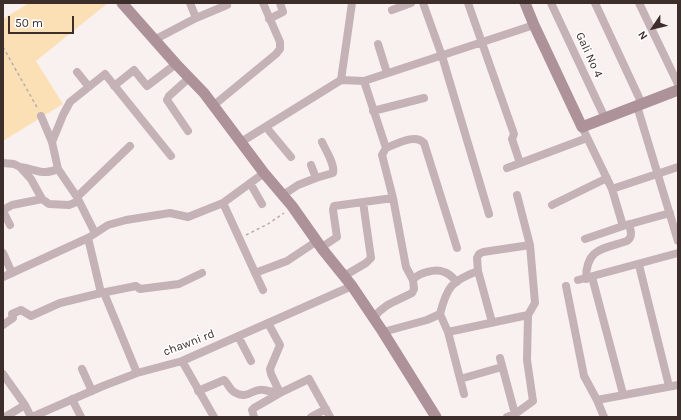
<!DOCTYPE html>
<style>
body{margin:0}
#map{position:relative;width:681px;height:420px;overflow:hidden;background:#f9f1ef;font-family:Karla,sans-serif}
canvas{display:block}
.frame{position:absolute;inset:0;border:4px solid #3d2d2b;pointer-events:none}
.north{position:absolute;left:633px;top:8px;width:40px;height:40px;-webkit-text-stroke:3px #fff;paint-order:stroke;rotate:235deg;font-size:11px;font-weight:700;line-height:16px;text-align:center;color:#3d2d2b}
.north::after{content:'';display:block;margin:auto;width:14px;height:18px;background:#3d2d2b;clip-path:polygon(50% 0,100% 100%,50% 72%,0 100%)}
.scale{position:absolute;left:8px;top:16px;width:66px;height:18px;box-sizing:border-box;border:2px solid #3d2d2b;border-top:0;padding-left:5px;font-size:12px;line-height:14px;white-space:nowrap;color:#3d2d2b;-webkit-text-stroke:3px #fff;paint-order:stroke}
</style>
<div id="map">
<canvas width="681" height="420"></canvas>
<div class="frame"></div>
<div class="north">N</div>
<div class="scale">50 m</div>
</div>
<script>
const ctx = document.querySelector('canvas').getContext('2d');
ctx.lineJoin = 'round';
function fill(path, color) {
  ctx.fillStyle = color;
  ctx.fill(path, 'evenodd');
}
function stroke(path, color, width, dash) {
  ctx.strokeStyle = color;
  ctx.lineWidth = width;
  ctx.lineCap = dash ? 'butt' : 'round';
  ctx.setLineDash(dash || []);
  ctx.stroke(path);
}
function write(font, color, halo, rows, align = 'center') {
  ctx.font = font + ' Karla,sans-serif';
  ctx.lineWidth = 3;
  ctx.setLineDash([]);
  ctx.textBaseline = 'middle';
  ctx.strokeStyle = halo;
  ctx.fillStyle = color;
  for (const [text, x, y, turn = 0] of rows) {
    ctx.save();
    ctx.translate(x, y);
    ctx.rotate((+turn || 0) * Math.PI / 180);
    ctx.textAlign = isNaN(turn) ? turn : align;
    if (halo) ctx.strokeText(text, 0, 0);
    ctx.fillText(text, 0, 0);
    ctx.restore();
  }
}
fill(new Path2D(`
 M29,3H108L36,61L63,104L3,141V19Z`), '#fce0b5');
stroke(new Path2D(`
 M3,47L38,109
 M246,235L268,224L284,213`), '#b8adab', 1.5, [3, 3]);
stroke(new Path2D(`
 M190,3L196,18
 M423,3L442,56L489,214
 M468,3L514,134L512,139L520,163
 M551,3L605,118
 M595,3L642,104
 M639,3L678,84
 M392,10L411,3
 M269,19L283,12L280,3
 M154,40L196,18L227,5L226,3
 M378,44L387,73
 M77,72L89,87
 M341,80L364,81L534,25
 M364,81L386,148L382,155L393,198L406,267L413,280
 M114,86L134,70L147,86L176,64
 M214,105L276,54L280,49V42L263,3
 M637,106L678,241
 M373,111L424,98
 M41,116L52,142L58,169L77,197L95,233
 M266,127L291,157
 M582,127L612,189L623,226
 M188,131L167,100L169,96L189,78
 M52,142L63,115L70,102L105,74L171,156
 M241,142L341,80L352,3
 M386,148C397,144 415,133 424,143L457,248
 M3,163L14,164L20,167L31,179L42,199L49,204L69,205L79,201
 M311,165L316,178
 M20,167C36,169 42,176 58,169
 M507,168L587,138
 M250,183L262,204
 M612,189L678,167
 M283,195L298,185L316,178L333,173C335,164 326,151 322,142
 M77,197L130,146
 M223,203L263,290
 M552,205L607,178
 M3,210L12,205L42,199
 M3,211L10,225
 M88,238L101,293
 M585,239L623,226L670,213
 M322,247L337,237L333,210L334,206L393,198
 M3,253L12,273
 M639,265L669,386
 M478,271L492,322
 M255,273L287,261L317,241
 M344,276L366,263L371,258L363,202
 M3,277L88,238L108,225L126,220L170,213L188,217L223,203L264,173
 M592,277L623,394
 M586,279C586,248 603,249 627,241C633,237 631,231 629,224
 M578,280L678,253
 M566,286L584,376L597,400L604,417
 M104,293L137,373
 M440,314C447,287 451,281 478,271L477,258L479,254L483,252L530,245
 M373,318C387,302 395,302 412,293L414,289L413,280C418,273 436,268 444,272C449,273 453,278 457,282
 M3,325L13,318L12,314L21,310L31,316L60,303L101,293L136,286L140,289L179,284L202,273
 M383,332L427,320L440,314L448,332L464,394
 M448,332L528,315
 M238,336L251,361
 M500,358L515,414
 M182,361L214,417
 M82,369L92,391
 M3,374L25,405L31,417
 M460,379L502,367
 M198,391L224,380C228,383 229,389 234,392C248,401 253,387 264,390C270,391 272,393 279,390
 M280,393L309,379L330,417
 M72,399L81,417
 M597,400L678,385
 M5,417L25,405
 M32,417L103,386L137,373L182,361L352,286
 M254,417L252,410L254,408L280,393L271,374L270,369L280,345L268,323
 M311,417L326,409
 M507,417L515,414L533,401L527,360L528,315L535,303L530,245L517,195`), '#c4b2b6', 8);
stroke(new Path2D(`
 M122,3L176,64L204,93L264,173L292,206L323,250L352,286L383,332L436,417
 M525,3L534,25L582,127L678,90`), '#ad9399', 11);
write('12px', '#3d2d2b', '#fff', [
 ["Gali No 4",589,55,65],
 ["chawni rd",189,343,-21]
]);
</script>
